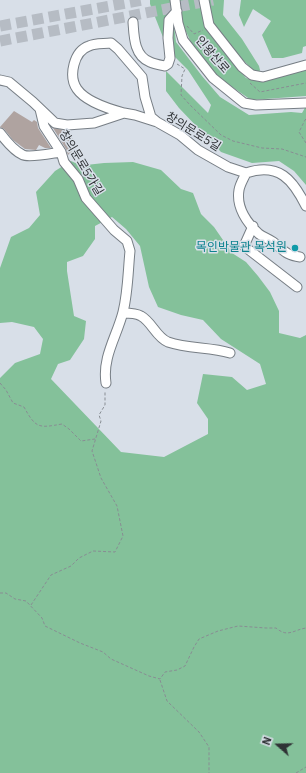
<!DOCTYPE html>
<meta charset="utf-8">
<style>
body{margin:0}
#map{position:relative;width:306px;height:773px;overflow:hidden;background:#d8dfe8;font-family:"IBM Plex Sans",sans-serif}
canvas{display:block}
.north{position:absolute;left:258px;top:725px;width:40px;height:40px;-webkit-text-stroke:3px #d8dfe8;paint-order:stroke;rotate:290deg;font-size:11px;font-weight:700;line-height:16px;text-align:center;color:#2f3235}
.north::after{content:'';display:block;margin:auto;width:14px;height:18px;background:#2f3235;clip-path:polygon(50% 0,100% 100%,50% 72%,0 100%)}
</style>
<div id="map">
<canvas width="306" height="773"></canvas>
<div class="north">N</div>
</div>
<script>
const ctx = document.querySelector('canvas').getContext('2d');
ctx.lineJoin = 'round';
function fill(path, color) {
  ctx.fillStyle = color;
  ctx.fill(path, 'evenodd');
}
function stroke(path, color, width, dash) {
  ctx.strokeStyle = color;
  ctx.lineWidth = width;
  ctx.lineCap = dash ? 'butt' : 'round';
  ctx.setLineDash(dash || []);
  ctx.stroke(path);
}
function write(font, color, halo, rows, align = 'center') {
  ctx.font = font + ' "IBM Plex Sans","Noto Sans KR",sans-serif';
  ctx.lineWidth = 3;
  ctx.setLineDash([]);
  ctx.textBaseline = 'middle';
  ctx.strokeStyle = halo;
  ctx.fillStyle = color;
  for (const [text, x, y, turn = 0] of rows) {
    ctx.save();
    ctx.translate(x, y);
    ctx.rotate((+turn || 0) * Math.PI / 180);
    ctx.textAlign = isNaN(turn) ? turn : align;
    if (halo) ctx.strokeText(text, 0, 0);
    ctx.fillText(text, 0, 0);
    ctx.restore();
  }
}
fill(new Path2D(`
 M150,0H171L176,42L202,76L220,97L249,115L291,112L302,113L306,106V185L294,171L279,161L252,163L221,152L179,108L166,91V71L208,113L211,105L188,70L168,50L150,4Z
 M179,0H200L202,14L207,31L246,78L261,82L306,70V96L251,100L215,75L194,49L183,25Z
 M208,0H224L223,15L242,39L259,66L260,70L259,72L254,71L233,50L212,24Z
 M241,0H306V46L303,47L302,53L283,58H272L262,35L271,21L253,9L244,27L239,15Z
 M71,161L87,168L86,165L104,163L133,162L161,170L181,189L193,193L201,214L214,227L232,253L246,262L258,276L270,292L279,311V333L300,338L306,335V773H0V378L15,363L40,354L43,339L34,327L12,322L0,323V268L11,237L29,228L40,215L36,192L55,171ZM112,217L126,229L140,246L149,287L158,307L181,315L203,320L221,339L260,364L266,384L247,390L232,377L203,374L197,403L208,419V434L164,457L121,452L51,379L58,364L70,360L84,339L86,321L74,316L67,271V262L83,256L95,239V226Z`), '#84c19a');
fill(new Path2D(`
 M14,111L32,122L34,120L37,122L38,128L51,148H45L39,145L36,150L25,149L13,140L4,129L0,127Z
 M53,128L70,131V136L76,142L72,146L73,150L68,155L66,149Z`), '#afa3a0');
stroke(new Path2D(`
 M0,26L143,0
 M0,41L213,0`), '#b6bcc4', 11, [11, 5.5]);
const minor = new Path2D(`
 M175,0L178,23L183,40L213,78L244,103L256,105L306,103
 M204,0L209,25L242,67L252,75L263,77L306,65
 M133,22C134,36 134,56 150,62C154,64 160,65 165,66L168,64L170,58L168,38L169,20L177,11
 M0,80L9,82L33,102L55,123L67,125L94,123L124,113L135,115L157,122L180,135L198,150L228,167L246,173
 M40,109L44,126L61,152L64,162L78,179L86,198L114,230L127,241L130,251C128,271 128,292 123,312C117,336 102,357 106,383
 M124,113C109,109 86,102 77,89C68,76 74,51 89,46C95,43 104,44 111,43L118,49L142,77L145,97L151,117L157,122
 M0,133C6,141 14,151 23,155C30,158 53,153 61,152
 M253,226L244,246L297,287
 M300,257C285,255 284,250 273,242C269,239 263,237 259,234C247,223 236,207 239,190C240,184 244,178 246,173C279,162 293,180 306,206
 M123,313C128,313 136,313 141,316C152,322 156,337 168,342C188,349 210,347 230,353`);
stroke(minor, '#777e85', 11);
stroke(new Path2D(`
 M187,26L194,34L203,30
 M177,64L185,69L182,76L181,95L190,105L221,135L233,141L262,148L282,149L306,157
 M250,83L260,92L306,83
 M306,119L305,120L299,132L306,143
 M0,383L6,390L13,403L24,407C36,429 39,428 62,424L69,429L81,441L95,439
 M0,593H6L15,599L26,601L42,618L45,626L80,643L103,652L111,659L149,676L160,679L165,672L177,670L185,666L194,647L199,639L218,631L238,626L266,628H276C288,638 293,630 306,628
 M31,605L51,575L71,566L79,558L93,551L115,552L123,536L117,506L101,478L92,451L101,421L99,415L105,405V392
 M160,680L167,701L199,732L209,747V773
 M296,773L306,767`), '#888d93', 1, [3, 2]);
stroke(minor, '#fff', 9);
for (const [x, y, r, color] of [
 [295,248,4,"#0f9aa8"]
]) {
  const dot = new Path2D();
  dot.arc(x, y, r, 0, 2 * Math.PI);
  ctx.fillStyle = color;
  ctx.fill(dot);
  stroke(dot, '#d8dfe8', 1.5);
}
write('12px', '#2f3235', '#d8dfe8', [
 ["인왕산로",212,55,49],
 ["창의문로5길",193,132,32],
 ["창의문로5가길",81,163,59]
]);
write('12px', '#0d838f', '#d8dfe8', [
 ["목인박물관 목석원",287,248]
], 'right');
</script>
